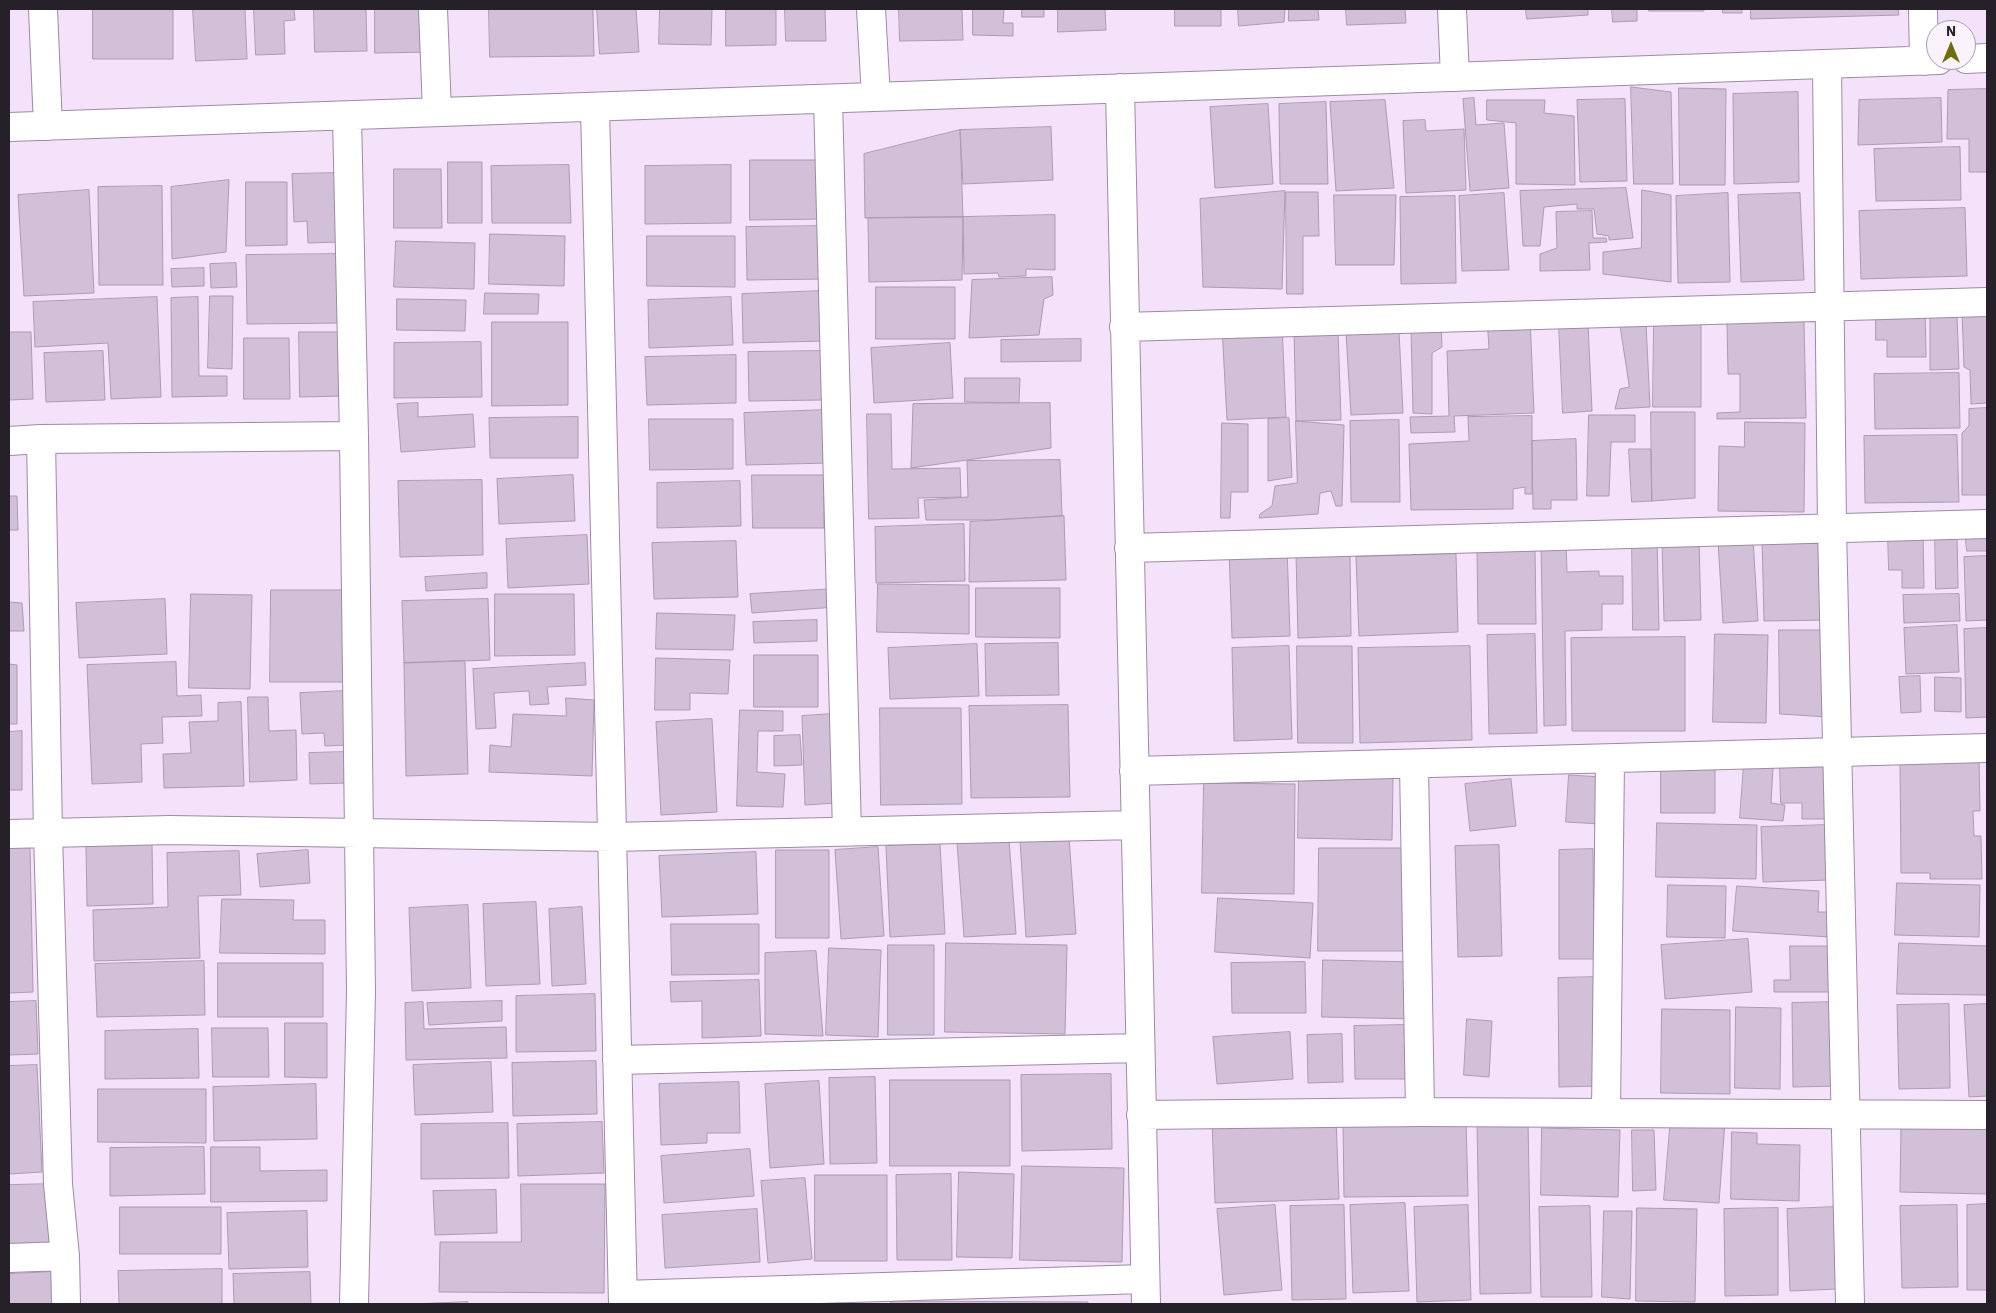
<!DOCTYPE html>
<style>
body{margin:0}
#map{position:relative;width:1996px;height:1313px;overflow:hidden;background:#f3e2f9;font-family:"IBM Plex Sans",sans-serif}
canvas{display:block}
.frame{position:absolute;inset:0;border:10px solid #262028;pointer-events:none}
.north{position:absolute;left:1926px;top:20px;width:50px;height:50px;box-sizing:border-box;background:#faf3fd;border:1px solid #a59fa8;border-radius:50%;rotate:0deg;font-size:14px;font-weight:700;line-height:20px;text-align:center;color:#262028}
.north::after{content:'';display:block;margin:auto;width:18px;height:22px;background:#706d0c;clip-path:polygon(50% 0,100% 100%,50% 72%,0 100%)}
</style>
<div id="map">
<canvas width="1996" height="1313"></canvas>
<div class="frame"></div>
<div class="north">N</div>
</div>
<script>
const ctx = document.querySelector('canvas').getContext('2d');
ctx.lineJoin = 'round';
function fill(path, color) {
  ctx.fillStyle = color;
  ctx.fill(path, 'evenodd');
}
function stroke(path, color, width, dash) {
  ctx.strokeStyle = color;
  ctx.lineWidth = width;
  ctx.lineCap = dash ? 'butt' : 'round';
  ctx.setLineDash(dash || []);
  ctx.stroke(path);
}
const building = new Path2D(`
 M93,9H173V59H93Z
 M193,9H245L247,59L196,61Z
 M254,9H294L295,20L284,21L285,54L256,55Z
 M314,9H366L367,51L315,52Z
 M375,9H432V52L375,53Z
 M489,9H593L594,56L490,57Z
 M597,9H636L639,52L600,54Z
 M660,9H712L711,45L659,44Z
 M726,9H776V45L726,46Z
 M785,9H825L826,41H786Z
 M899,9H962L963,40L900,41Z
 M973,9H1004L1003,23H1013V36L973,35Z
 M1022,9H1044V17H1022Z
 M1058,9H1105L1106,30L1058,32Z
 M1175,9H1221V26H1175Z
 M1238,9H1285L1284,22L1239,26Z
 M1289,9H1318L1319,20L1289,21Z
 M1346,9H1405L1406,23L1347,25Z
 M1526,9H1588V15L1527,19Z
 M1612,9H1637V21L1613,22Z
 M1649,9H1704V11H1649Z
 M1723,9H1742V13H1723Z
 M1751,9H1898L1899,15L1751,19Z
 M1631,87L1671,92L1673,184H1634Z
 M1679,88L1726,89L1725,185H1680Z
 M1987,89V172H1969V139H1947L1948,90Z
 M1798,92L1799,182L1734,184L1733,94Z
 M1474,98L1476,125L1504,123L1509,188L1470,191L1463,99Z
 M1941,98L1942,142L1858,145L1859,100Z
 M1625,99L1627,181L1580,182L1577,100Z
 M1385,100L1394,188L1336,191L1330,102Z
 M1487,100H1545L1544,113L1574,116L1575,185L1516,184V123L1487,120Z
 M1326,102L1328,184H1280L1279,104Z
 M1268,104L1273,184L1215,188L1210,107Z
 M1425,120L1426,131L1464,129L1466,190L1406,193L1403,121Z
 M1051,127L1053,180L963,184L960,130Z
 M960,130L963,217L865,218L864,154Z
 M1960,147L1961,200L1876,201L1874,149Z
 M750,160H822L823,219L750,220Z
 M448,162H482V223H448Z
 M569,165L571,223H492L491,166Z
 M731,165V223L645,224V166Z
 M394,169H441L442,228H394Z
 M337,173L339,242L308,243L307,221L294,222L292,174Z
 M229,180L226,252L172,259L171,187Z
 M246,182H287V245L246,246Z
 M162,186L163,285H99L98,187Z
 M1626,188L1633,238L1609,240V236L1597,234L1594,209H1577V204L1544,207L1540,246H1523L1520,191Z
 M89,190L94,293L24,296L18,195Z
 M1642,190L1671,195V282L1603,274V252L1641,248Z
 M1285,191L1282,289L1203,287L1200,199Z
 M1286,192H1318L1319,236H1303V294H1287Z
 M1504,193L1509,270L1462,271L1459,196Z
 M1728,193L1730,282L1678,283L1676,196Z
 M1800,193L1804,280L1741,282L1738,195Z
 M1334,195H1396L1394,265H1336Z
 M1455,196L1456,283L1401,284L1400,197Z
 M1965,208L1967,276L1861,279L1859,211Z
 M1592,211L1593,238H1606L1607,242L1589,243L1590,270L1540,271V254L1557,248L1556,212Z
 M1055,215V270L1026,269V276L999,277L998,273L964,274L963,217Z
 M963,217L962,280L869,282L868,218Z
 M824,226L825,279L747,280L746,227Z
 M490,234L565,236L564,286L489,284Z
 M647,236H735V287L647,286Z
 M396,241L475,243L474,289L394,287Z
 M342,254L343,323L247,324L246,255Z
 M236,263L237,287L211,288L210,264Z
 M204,268V286L172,287L171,269Z
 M1052,277L1053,295L1044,299L1039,335L969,338L972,280Z
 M876,287H955V339H876Z
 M822,291L824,341L743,343L742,294Z
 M485,293L539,294L538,314H484Z
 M210,296H233L232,369L208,368Z
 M157,297L161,397L111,399L108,343L35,347L33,302Z
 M198,297L199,376H227V396L172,397L171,298Z
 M731,297L733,345L649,348L648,300Z
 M397,299L466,300L465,331L397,330Z
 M1876,302H1925L1926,357H1887V340H1876Z
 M1987,311V403L1971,404L1970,370L1964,367L1962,312Z
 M1530,316L1534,413L1454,416L1455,432L1411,433L1410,417L1449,416L1447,351L1489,349L1487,317Z
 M1957,316L1959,369L1930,370V317Z
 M1804,321L1806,418L1717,419V413L1740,412V374H1728L1727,322Z
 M492,322H568V405L492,406Z
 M1654,322H1701V407H1653Z
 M1620,323H1646L1650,407L1615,409L1620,389L1629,387Z
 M1282,324L1286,417L1227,420L1222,327Z
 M1559,324H1588L1592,411L1563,413Z
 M1441,326L1442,347L1432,353V414L1413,413L1411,329Z
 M1338,330L1341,420L1296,421L1294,331Z
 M1399,331L1403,413L1351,415L1346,333Z
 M9,332H31L33,399L9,400Z
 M299,332H344V396L300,397Z
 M244,338H289L290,399H244Z
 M1081,339V361L1001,362V340Z
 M481,342L482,397L394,398V343Z
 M950,343L953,398L874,403L871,348Z
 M103,351L105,400L46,402L44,353Z
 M822,351L823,400L749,401L748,352Z
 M736,355V403L647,405L645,357Z
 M1959,373L1960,428L1875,429L1874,374Z
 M965,378H1020L1019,403L965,402Z
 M418,403V417L473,414L475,447L401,452L397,404Z
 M1050,403L1051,448L911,468L913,404Z
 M1987,408V495H1962V433L1969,426V409Z
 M827,410L829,463L746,465L744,413Z
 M1651,412H1695V498L1652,501Z
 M867,414H891L892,469L960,468L961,497L918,498L919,518L869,519Z
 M1589,415H1635V442H1611L1609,496H1587Z
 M1532,416V494H1525V487L1513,489V509L1411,510L1409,444L1469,441L1468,417Z
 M578,417V458H490L489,418Z
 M1289,418L1292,477L1268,481V419Z
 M649,419H733V469L650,470Z
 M1399,420L1400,502H1351L1350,421Z
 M1296,421L1344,425L1342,506H1336L1331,491L1320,493L1318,514L1259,518L1260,514L1272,506L1275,486L1297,483Z
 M1745,422L1805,423L1804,512L1718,511L1719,446L1744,447Z
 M1222,423L1248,424V492H1231L1230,518H1221Z
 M1957,435L1959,502L1865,503L1864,436Z
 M1576,439L1577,500H1551V509H1533L1532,441Z
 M1629,449H1651L1652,501L1632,502Z
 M1060,460L1062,516L992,520H926L924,500L968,497L967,461Z
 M573,475L575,521L499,524L497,479Z
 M752,475H824V528H753Z
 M482,480L483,555L400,557L398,481Z
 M740,481L741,526L657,528V483Z
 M9,496H17L18,530H9Z
 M1064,516L1066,580L969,582L970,522Z
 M964,524L965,581L876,583L875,527Z
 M1965,529H1987V551H1967Z
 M1888,533H1923L1924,588H1902V570H1889Z
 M1935,533H1957L1958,588L1936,589Z
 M587,535L589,584L508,588L506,539Z
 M1632,535H1657L1659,630H1633Z
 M1826,535L1828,620L1764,621L1762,537Z
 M1699,539L1701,620L1664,621L1662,540Z
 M1753,539L1758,621L1723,623L1718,541Z
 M736,541L738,597L654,599L652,543Z
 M1566,541L1567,572L1599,571V576H1623V604H1602V630L1565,631L1566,725L1544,726L1541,542Z
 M1287,547L1290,636L1232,638L1229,549Z
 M1535,548L1536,624H1478L1477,549Z
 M1350,552L1351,636L1298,638L1296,553Z
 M1456,554L1458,632L1359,636L1356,557Z
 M1987,556V620L1966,621L1964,557Z
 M487,573V588L426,591L425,577Z
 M878,584L969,585V634L877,632Z
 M976,588H1060V638L976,637Z
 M835,589L836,607L752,613L750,594Z
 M271,590H344V682H270Z
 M191,594L252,595L250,689L189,688Z
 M495,594H574L575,655L495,656Z
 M1959,594L1960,621L1904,623L1903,595Z
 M165,599L167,654L79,658L76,603Z
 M488,599L490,660L404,663L402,601Z
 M9,602L22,603L24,631H9Z
 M657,613L735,615L733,650L656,649Z
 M817,620V641L754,643L753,622Z
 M1957,625L1959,672L1906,674L1904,628Z
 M1987,628V717L1966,718L1964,629Z
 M1779,630H1827L1828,717L1780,714Z
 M1535,634L1537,733L1489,734L1487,635Z
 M1715,634L1768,635L1766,723L1713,722Z
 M1685,637V731H1572L1571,638Z
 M1058,643L1059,695L986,696L985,644Z
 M977,644L979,696L890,699L888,648Z
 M1289,646L1292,739L1234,741L1232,648Z
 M1297,646H1352L1353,743H1298Z
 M1470,646L1472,740L1360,743L1358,648Z
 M754,655H818V707H754Z
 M656,658L730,660L728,694L690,693V710H655Z
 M465,661L468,774L406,776L404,663Z
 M176,662L177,696L201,695L202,716L162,717L163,743L141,744L142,782L92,784L87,665Z
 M585,663L586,685L547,687L549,704L530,705L529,691L494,693L496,728L476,729L473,669Z
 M9,664L17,665V724H9Z
 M1920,676L1921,712L1901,713L1899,677Z
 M1935,677L1961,678V712L1935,711Z
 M347,691L349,745L325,746L324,733L302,734L300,693Z
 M248,697H268L269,731L296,730L297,780L250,782Z
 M566,698L594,700L592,776L489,772L490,745L511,747L513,714L566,716Z
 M241,702L244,786L164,788L163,754L191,753L189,722L218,721V703Z
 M1068,705L1070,797L971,798L969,706Z
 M880,708H961L962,804L881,805Z
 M740,710L783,711V731H758L757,772L785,774L783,807L737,806Z
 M833,714L836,803L805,805L802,716Z
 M712,719L717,812L661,815L656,722Z
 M22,731V790H9V732Z
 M800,735L802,765L774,766V736Z
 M348,752L349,783L310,784L309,753Z
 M1979,759L1980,811H1973L1974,836H1981L1982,879H1930V873H1901L1900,760Z
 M1661,764H1715V813H1661Z
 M1744,764L1773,767L1771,803L1785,805L1783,821L1740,818Z
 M1780,764H1832L1833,819H1802V803H1781Z
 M1299,775L1393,777L1392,840L1298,838Z
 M1569,775L1602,777L1600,824L1566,822Z
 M1511,779L1516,826L1470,831L1465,784Z
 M1204,783L1295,784L1294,894L1202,893Z
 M1657,823L1757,825L1756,879L1656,877Z
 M1829,825L1830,880L1763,882L1761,827Z
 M1069,837L1076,934L1026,937L1020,840Z
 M1009,840L1016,934L964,937L957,843Z
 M152,844L153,904L87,906L86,845Z
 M940,844L945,934L890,937L886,846Z
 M1499,845L1502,956L1458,957L1455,846Z
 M9,846H30L33,992L9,993Z
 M878,847L884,936L841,939L835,850Z
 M1319,848H1415V951H1318Z
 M1593,849L1594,959H1559V850Z
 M308,850L310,883L260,887L257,854Z
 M776,850H829V938H776Z
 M239,851L241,895L198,896L200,958L94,961L93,910L168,907L167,853Z
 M756,852L758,914L662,917L659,856Z
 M1897,883L1980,885L1979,937L1895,935Z
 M1668,885L1726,886L1725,938L1667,937Z
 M1737,886L1819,891L1818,912H1831L1830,937L1733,931Z
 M1218,898L1313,903L1310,958L1215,952Z
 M222,899L294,900L293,920H325V954L220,953Z
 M536,902L540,984L486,986L483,904Z
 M468,905L471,988L412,991L409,908Z
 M582,907L586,984L552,986L549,909Z
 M671,924H759V974L672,975Z
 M1748,939L1752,992L1665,999L1661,945Z
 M946,943L1067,945L1065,1034L945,1032Z
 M1899,943L1987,946V995L1897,994Z
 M888,945H934V1035H888Z
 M1790,946H1833V992H1774V980H1790Z
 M829,948L881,950L878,1037L826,1035Z
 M816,951L823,1036L765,1034V953Z
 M1323,960L1417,962L1416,1019L1322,1017Z
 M204,961L205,1015L97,1017L95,964Z
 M1305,962L1306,1013H1232L1231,963Z
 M218,963H323V1017H218Z
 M1596,977L1597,1086L1559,1087L1558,978Z
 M759,980L761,1036L702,1038V1001L671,1002L670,982Z
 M595,994L596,1051L516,1052V996Z
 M36,1001L38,1054L9,1055V1002Z
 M502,1001V1021L429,1025L427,1003Z
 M423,1002L424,1029L506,1027L507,1058L406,1060L405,1003Z
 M1836,1002L1839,1086L1793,1087L1792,1003Z
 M1949,1004L1950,1088L1899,1089L1897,1005Z
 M1987,1004V1096L1969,1097L1964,1005Z
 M1736,1007L1781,1008L1780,1089L1735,1088Z
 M1662,1009L1730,1010V1094L1661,1093Z
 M1467,1019L1492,1021L1489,1077L1464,1075Z
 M285,1023H327V1078L285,1077Z
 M1404,1025L1406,1079H1355L1354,1026Z
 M212,1028H268L269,1077H213Z
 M198,1029L199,1078L105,1079V1031Z
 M1290,1032L1293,1079L1217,1084L1213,1037Z
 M1342,1034L1343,1082L1308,1083L1307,1035Z
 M596,1061L597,1114L513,1116L512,1063Z
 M491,1062L493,1112L415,1115L413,1065Z
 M37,1065L42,1172L9,1174V1066Z
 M1111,1074L1112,1149L1022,1151L1021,1075Z
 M875,1077L877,1163L830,1164L829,1078Z
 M890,1080H1010V1166H890Z
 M819,1081L824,1164L770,1168L765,1084Z
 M739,1082L740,1133H707V1143L661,1145L659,1084Z
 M316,1084L317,1139L214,1141L213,1087Z
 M98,1089H206V1143L98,1142Z
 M1671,1117L1725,1121L1719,1203L1664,1200Z
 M1336,1118L1339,1199L1215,1203L1212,1122Z
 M1466,1120L1468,1196L1344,1197L1343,1122Z
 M1528,1120L1531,1293L1480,1294L1477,1121Z
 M602,1122L604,1173L518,1176L517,1124Z
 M508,1123L509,1178L421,1179V1124Z
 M1987,1125V1194L1900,1192L1901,1127Z
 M1542,1128L1620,1130L1618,1197L1541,1195Z
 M1632,1130H1654L1656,1190L1633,1191Z
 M1732,1132L1757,1133V1144L1800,1145L1799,1201L1731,1199Z
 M204,1147L205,1194L110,1196V1148Z
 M211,1147H260V1171L327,1170V1201L211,1202Z
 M750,1149L754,1196L664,1203L661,1156Z
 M1022,1166L1124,1168L1122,1262L1020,1260Z
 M959,1172L1014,1174L1012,1258L957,1257Z
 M951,1174L952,1260H897L896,1175Z
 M815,1175H887V1261H815Z
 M805,1178L812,1259L768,1263L761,1181Z
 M58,1184L59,1244H9V1185Z
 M521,1184H605L604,1293L439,1292L440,1242H521Z
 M496,1190L497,1233L435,1235L433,1191Z
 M1405,1203L1409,1291L1353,1293L1350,1205Z
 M1987,1204V1290H1967V1205Z
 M1275,1205L1282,1290L1224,1295L1217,1209Z
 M1344,1205L1346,1299L1292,1300L1290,1206Z
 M1468,1205L1471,1300L1417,1302L1414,1207Z
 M1957,1205L1958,1287L1902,1288L1900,1206Z
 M1590,1206L1592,1297H1541L1539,1207Z
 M120,1207H221V1254H120Z
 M1835,1207L1838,1289L1790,1291L1787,1209Z
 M1637,1208L1697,1209L1695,1302L1636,1301Z
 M1778,1208V1295L1725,1296L1724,1209Z
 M757,1209L760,1262L665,1268L662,1215Z
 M307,1211L308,1267L229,1269L227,1213Z
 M1604,1211H1632L1630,1299L1602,1297Z
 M222,1269V1304H119L118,1271Z
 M55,1272L57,1304H9V1274Z
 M310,1272L311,1304H234L233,1274Z
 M891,1301L1088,1302V1304H891Z
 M468,1302V1304H413Z`);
fill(building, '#d1c0d7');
stroke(building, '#ac9bb1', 1);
const minor = new Path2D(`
 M43,9L48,126
 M433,9L437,112
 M871,9L876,97
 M1452,9L1455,77
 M1923,9L1924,61
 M1966,59L1987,58
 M1827,64L1832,528L1850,1304
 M1120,88L1146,1304
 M828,99L847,832
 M595,107L623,1304
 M347,116L354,436L361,992L354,1304
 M9,127L1939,60
 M1124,327L1987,302
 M41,439L48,833L58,1184L65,1256L66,1304
 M9,441L41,439L354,436
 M1129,548L1987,524
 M1414,764L1420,1112
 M1134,771L1987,748
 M9,834L170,830L611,837L1135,825
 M617,1060L1140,1048
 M1606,1112L1610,759
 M1141,1115L1420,1112L1987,1115
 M9,1258L65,1256
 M623,1295L1144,1279`);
stroke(minor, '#9c8ca1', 30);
stroke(minor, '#fff', 28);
</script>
